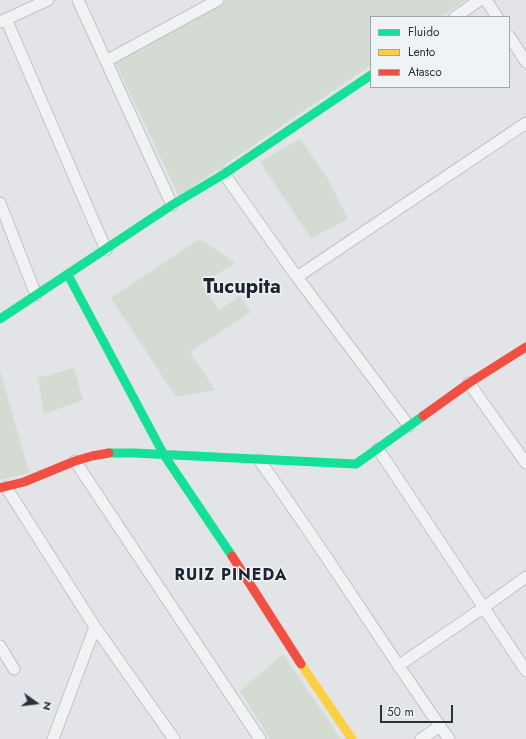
<!DOCTYPE html>
<style>
body{margin:0}
#map{position:relative;width:526px;height:739px;overflow:hidden;background:#e2e4e7;font-family:Jost,sans-serif}
canvas{display:block}
.legend{position:absolute;left:370px;top:16px;width:140px;height:72px;box-sizing:border-box;background:#f0f3f6;border:1px solid #a0a6ad;margin:0;padding:5px 7px;list-style:none;font-size:12px;color:#293340}
.legend li{display:flex;align-items:center;gap:8px;height:20px}
.legend b{width:20px;border:1px solid #a0a6ad}
.north{position:absolute;left:16px;top:683px;width:40px;height:40px;-webkit-text-stroke:3px #f0f3f6;paint-order:stroke;rotate:104deg;font-size:11px;font-weight:700;line-height:16px;text-align:center;color:#293340}
.north::after{content:'';display:block;margin:auto;width:14px;height:18px;background:#293340;clip-path:polygon(50% 0,100% 100%,50% 72%,0 100%)}
.scale{position:absolute;left:380px;top:705px;width:73px;height:18px;box-sizing:border-box;border:2px solid #293340;border-top:0;padding-left:5px;font-size:12px;line-height:14px;white-space:nowrap;color:#293340;-webkit-text-stroke:3px #f0f3f6;paint-order:stroke}
</style>
<div id="map">
<canvas width="526" height="739"></canvas>
<ul class="legend">
<li><b style="height:5px;background:#16e098"></b>Fluido</li>
<li><b style="height:5px;background:#ffcf43"></b>Lento</li>
<li><b style="height:5px;background:#f24e42"></b>Atasco</li>
</ul>
<div class="north">N</div>
<div class="scale">50 m</div>
</div>
<script>
const ctx = document.querySelector('canvas').getContext('2d');
ctx.lineJoin = 'round';
function fill(path, color) {
  ctx.fillStyle = color;
  ctx.fill(path, 'evenodd');
}
function stroke(path, color, width, dash) {
  ctx.strokeStyle = color;
  ctx.lineWidth = width;
  ctx.lineCap = dash ? 'butt' : 'round';
  ctx.setLineDash(dash || []);
  ctx.stroke(path);
}
function write(font, color, halo, rows, align = 'center') {
  ctx.font = font + ' Jost,sans-serif';
  ctx.lineWidth = 3;
  ctx.setLineDash([]);
  ctx.textBaseline = 'middle';
  ctx.strokeStyle = halo;
  ctx.fillStyle = color;
  for (const [text, x, y, turn = 0] of rows) {
    ctx.save();
    ctx.translate(x, y);
    ctx.rotate((+turn || 0) * Math.PI / 180);
    ctx.textAlign = isNaN(turn) ? turn : align;
    if (halo) ctx.strokeText(text, 0, 0);
    ctx.fillText(text, 0, 0);
    ctx.restore();
  }
}
fill(new Path2D(`
 M226,0H466L441,17H371V65L179,196L115,62L216,7Z
 M300,139L328,179L348,219L311,238L260,162Z
 M200,239L235,263L202,284L219,310L240,296L251,312L190,352L215,390L176,397L111,298Z
 M74,368L83,400L44,414L38,378Z
 M0,370L29,473L0,480Z
 M283,654L341,739H270L240,691Z`), '#d3dbd2');
const street = new Path2D(`
 M78,0L172,205
 M486,0L497,17
 M455,17L480,0
 M6,19L106,250
 M0,22L48,0
 M509,36L526,62
 M106,61L218,0
 M224,174L297,277L409,426
 M0,203L36,295
 M297,277L526,123
 M469,383L526,463
 M378,449L526,671
 M259,460C325,551 384,647 449,739
 M75,461L260,739
 M6,487L95,627L174,739
 M0,646L14,669
 M398,666L483,608L526,577
 M53,739L95,627
 M421,739L440,726`);
stroke(street, '#c0c2c5', 13);
stroke(street, '#f1f2f4', 11);
stroke(new Path2D(`
 M68,275L164,455L232,556
 M0,319L172,205L224,174L371,75
 M109,453H134L356,464L423,416`), '#16e098', 9);
stroke(new Path2D(`
 M301,664L352,739`), '#ffcf43', 9);
stroke(new Path2D(`
 M423,416L469,383L526,347
 M0,488L24,482L75,461L92,456L109,453
 M232,556L301,664`), '#f24e42', 9);
ctx.letterSpacing = '1px';
write('bold 16px', '#1b2431', '#f0f3f6', [
 ["RUIZ PINEDA",231,576]
]);
ctx.letterSpacing = '0px';
write('bold 20px', '#1b2431', '#f0f3f6', [
 ["Tucupita",242,288]
]);
</script>
